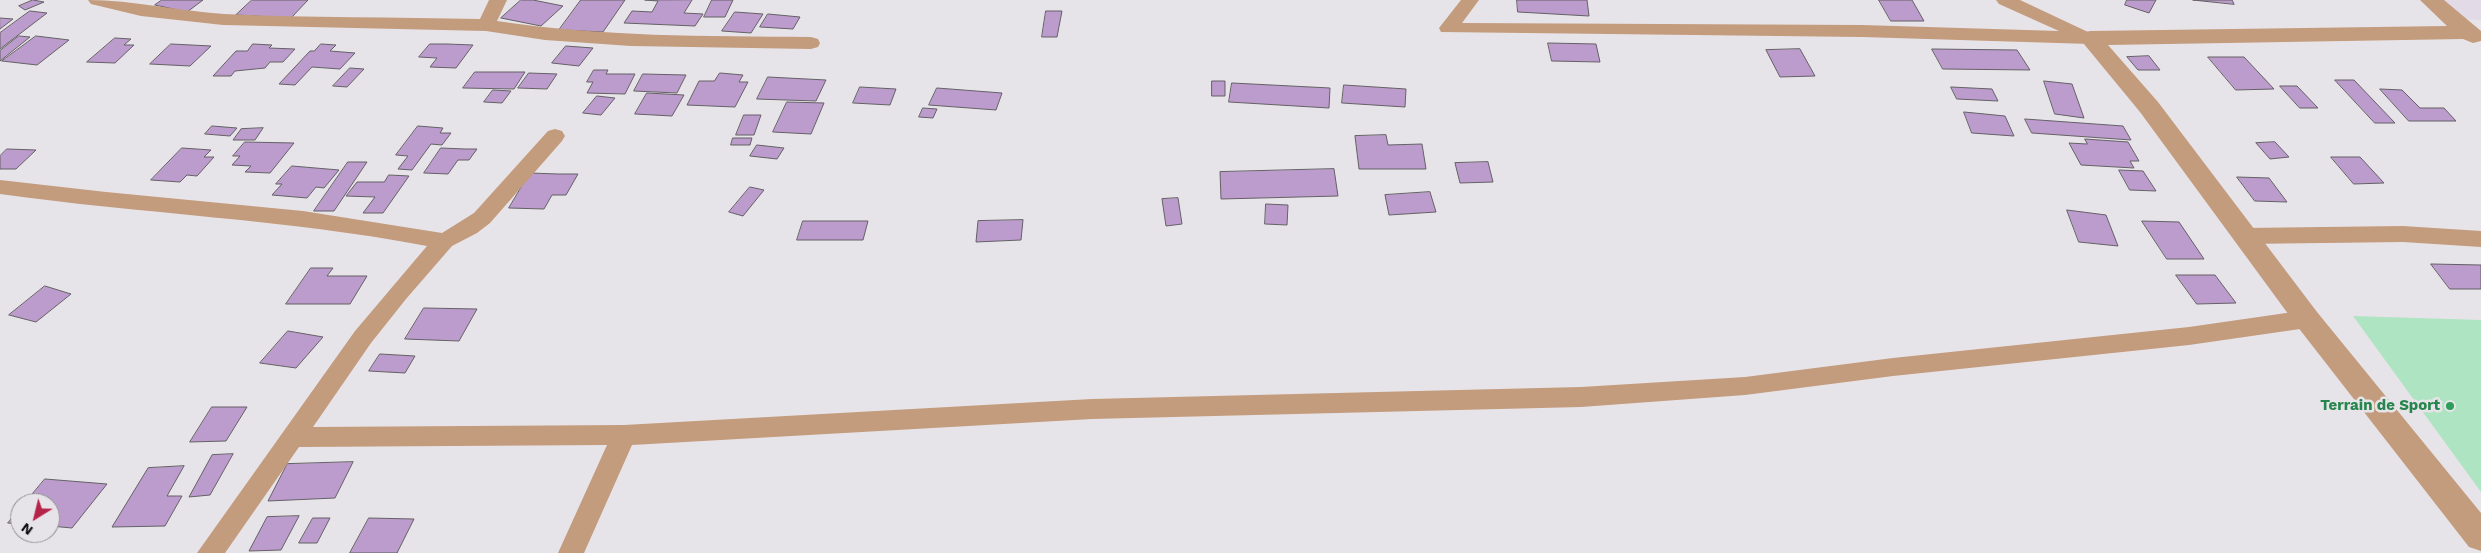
<!DOCTYPE html>
<style>
body{margin:0}
#map{position:relative;width:2481px;height:553px;overflow:hidden;background:#e7e4e9;font-family:"Work Sans",sans-serif}
canvas{display:block}
.north{position:absolute;left:10px;top:493px;width:50px;height:50px;box-sizing:border-box;background:#e7e4e9;border:1px solid #918f93;border-radius:50%;rotate:216deg;font-size:14px;font-weight:700;line-height:20px;text-align:center;color:#100f11}
.north::after{content:'';display:block;margin:auto;width:18px;height:22px;background:#b52349;clip-path:polygon(50% 0,100% 100%,50% 72%,0 100%)}
</style>
<div id="map">
<canvas width="2481" height="553"></canvas>
<div class="north">N</div>
</div>
<script>
const ctx = document.querySelector('canvas').getContext('2d');
ctx.lineJoin = 'round';
function fill(path, color) {
  ctx.fillStyle = color;
  ctx.fill(path, 'evenodd');
}
function stroke(path, color, width, dash) {
  ctx.strokeStyle = color;
  ctx.lineWidth = width;
  ctx.lineCap = dash ? 'butt' : 'round';
  ctx.setLineDash(dash || []);
  ctx.stroke(path);
}
function write(font, color, halo, rows, align = 'center') {
  ctx.font = font + ' "Work Sans",sans-serif';
  ctx.lineWidth = 5;
  ctx.setLineDash([]);
  ctx.textBaseline = 'middle';
  ctx.strokeStyle = halo;
  ctx.fillStyle = color;
  for (const [text, x, y, turn = 0] of rows) {
    ctx.save();
    ctx.translate(x, y);
    ctx.rotate((+turn || 0) * Math.PI / 180);
    ctx.textAlign = isNaN(turn) ? turn : align;
    if (halo) ctx.strokeText(text, 0, 0);
    ctx.fillText(text, 0, 0);
    ctx.restore();
  }
}
fill(new Path2D(`
 M2443,0H2481V20L2464,19Z`), '#e2dae6');
fill(new Path2D(`
 M2353,316L2481,320V492Z`), '#aee4c1');
const building = new Path2D(`
 M33,0L44,2L25,10L19,6Z
 M162,0H203L187,12L155,5Z
 M252,0H308L291,18L236,15Z
 M521,0H533L563,6L541,26L501,18Z
 M581,0H625L603,32L559,30Z
 M692,0L684,13L703,14L695,26L624,23L632,11L652,12L658,1L645,0Z
 M712,0H733L725,17H704Z
 M1517,0H1587L1589,16L1518,12Z
 M1879,0H1912L1924,21H1891Z
 M2127,0H2156L2149,13L2125,5Z
 M2193,0H2232L2234,4Z
 M30,11L47,13L0,49V33Z
 M1046,11H1062L1057,37H1042Z
 M735,12L763,14L751,33L722,31Z
 M768,14L800,17L793,29L760,27Z
 M0,18L13,19L0,29Z
 M19,36L30,37L0,61V51Z
 M36,36L69,40L37,65L2,61Z
 M115,38L131,39L124,45H134L115,63L87,62Z
 M1548,43L1596,44L1600,62L1552,61Z
 M171,44L211,46L190,66L150,64Z
 M253,44L272,45L269,48L295,49L283,62H270L265,68L235,71L231,76H213L236,51H247Z
 M321,44L336,45L330,51L355,53L340,69L312,67L295,85L279,84L310,51H314Z
 M430,44H447L473,45L456,68L430,67L437,58L419,57Z
 M566,46L593,48L579,66L552,63Z
 M1800,49L1815,76L1780,77L1766,50Z
 M1932,49L2017,50L2030,70L1943,69Z
 M2149,56L2160,70H2138L2127,57Z
 M2208,57H2244L2274,89L2236,90Z
 M350,68L364,69L347,87L333,86Z
 M594,70H608L606,74H635L625,94L587,93L593,82H587Z
 M475,72H525L514,89L463,88Z
 M529,73L557,74L547,89L518,88Z
 M720,73L743,75L739,82H748L735,107L687,105L699,81H714Z
 M643,74L686,75L677,93L634,91Z
 M768,77L826,80L816,101L757,99Z
 M2335,80H2354L2395,123H2375Z
 M1212,81H1225V96H1212Z
 M2044,81L2072,84L2084,118L2055,114Z
 M1232,83L1330,88L1329,108L1229,102Z
 M1344,85L1406,89L1405,107L1342,103Z
 M2280,86H2297L2318,108H2300Z
 M860,87L896,89L890,105L853,103Z
 M1951,87L1992,89L1998,101L1957,99Z
 M937,88L1002,93L996,110L929,105Z
 M2380,89L2402,90L2420,108H2444L2456,121H2409Z
 M493,90L511,91L502,103L484,102Z
 M647,93L684,95L672,116L635,114Z
 M597,96L615,98L601,115L583,113Z
 M787,102L824,103L811,134L773,132Z
 M923,108L937,109L933,118L919,117Z
 M1964,112L2005,116L2014,136L1972,133Z
 M744,115H761L754,135H736Z
 M2025,119L2123,126L2131,140L2032,133Z
 M212,126L237,128L230,136L205,134Z
 M418,126L443,128L440,133H451L442,145L431,144L412,170L398,169L408,156L396,155Z
 M263,128L255,140H233L241,129Z
 M1386,135L1388,145L1422,144L1426,169H1359L1355,136Z
 M733,138H752L750,145H731Z
 M2085,139L2128,142L2139,161H2130L2134,168L2081,165L2069,143L2087,144Z
 M245,142L294,143L270,173L245,172L251,166L232,165L240,156H233Z
 M2275,142L2289,157L2270,159L2256,143Z
 M757,145L784,148L777,159L750,156Z
 M182,148L211,150L204,157H214L197,176L187,175L180,182L151,180Z
 M441,148L465,149H477L469,160H458L448,174L424,173Z
 M7,149L36,150L16,169H0V156Z
 M2331,157H2360L2384,183L2354,184Z
 M348,162H367L334,211H314Z
 M1488,162L1493,182L1460,183L1455,163Z
 M292,166L339,170L324,188L316,187L307,198L272,195L282,184H276Z
 M1334,169L1338,196L1221,199L1220,172Z
 M2119,170L2143,171L2156,191L2130,190Z
 M530,173L558,174H578L566,195H552L544,209L509,208Z
 M389,175L409,176L383,213H363L375,197L346,196L357,182H384Z
 M2237,177L2269,178L2287,202L2255,201Z
 M750,187L764,190L743,216L729,212Z
 M1430,192L1436,212L1389,215L1385,195Z
 M1178,198L1182,224L1166,226L1162,199Z
 M1266,204L1288,205L1287,225L1265,224Z
 M2067,210L2106,215L2118,246L2079,242Z
 M1023,220L1021,240L976,242L978,221Z
 M803,221H868L863,240H797Z
 M2142,221L2179,222L2204,259H2167Z
 M2431,264L2481,265V289H2450Z
 M311,268H333L327,276H367L350,304H286Z
 M2176,275H2215L2236,303L2197,304Z
 M45,286L71,294L36,322L9,315Z
 M424,308L477,309L459,341L405,339Z
 M288,331L323,337L296,368L260,363Z
 M380,354L415,356L405,373L369,371Z
 M212,407H247L226,441L190,442Z
 M233,454L210,495L189,497L212,455Z
 M353,462L335,498L268,501L287,464Z
 M184,466L167,496H182L165,526L112,527L148,468Z
 M45,479L107,484L72,528L50,526V503H25Z
 M20,509V524L8,523Z
 M299,516L281,550L249,551L267,517Z
 M313,518H330L317,543H299Z
 M369,518L414,519L397,553H350Z`);
fill(building, '#bc9bcd');
stroke(building, '#646165', 1);
fill(new Path2D(`
 M88,0C133,0 178,11 224,14C309,18 395,17 480,19L489,0H507L497,21C601,37 706,36 811,37L818,39L820,43L818,47L811,49L631,46L545,40L486,31L223,25L141,16L91,4Z
 M1461,0H1479L1462,23L1862,25L2059,31L1999,4L1996,0H2020L2088,32L2097,34L2099,38L2097,42L2090,44L1862,37L1441,32L1439,28Z
 M555,129L562,131L565,136L562,141L490,223L477,233L452,246L406,299L371,343L313,427L624,425L1092,399L1581,387L1745,377L1893,358L2189,327L2307,310L2315,313L2319,319L2315,325L2307,328L2189,345L1893,376L1745,395L1581,407L1092,419L632,445L584,553H558L607,445L299,447L225,553H197L355,331L427,246C286,219 142,214 0,194V180L106,192L303,211L442,233L474,213L548,131Z
 M2403,226L2481,231V247L2403,242L2244,244L2236,241L2233,236L2236,231L2244,228Z`), '#c39b7d');
fill(new Path2D(`
 M2420,0H2444L2481,31V41L2473,43L2463,39L2108,45L2158,102L2317,312L2481,513V551L2469,547L2297,326L2140,112L2079,38L2082,33L2090,31L2447,26Z`), '#c39b7d');
for (const [x, y, r, color] of [
 [2450,406,5,"#2e9e5b"]
]) {
  const dot = new Path2D();
  dot.arc(x, y, r, 0, 2 * Math.PI);
  ctx.fillStyle = color;
  ctx.fill(dot);
  stroke(dot, '#e7e4e9', 2);
}
write('bold 15px', '#27864d', '#e7e4e9', [
 ["Terrain de Sport",2440,406]
], 'right');
</script>
